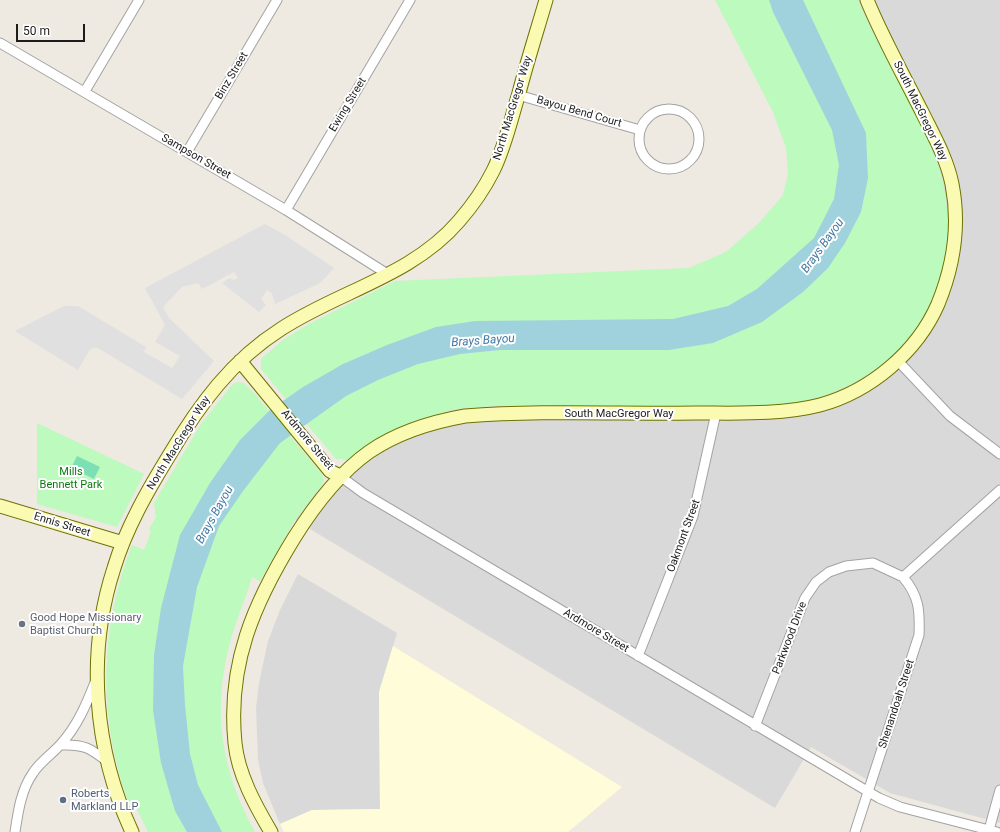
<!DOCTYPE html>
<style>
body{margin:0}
#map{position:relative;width:1000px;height:832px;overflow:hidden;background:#eee9e1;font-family:Roboto,sans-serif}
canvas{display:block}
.scale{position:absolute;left:16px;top:24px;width:69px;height:18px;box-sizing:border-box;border:2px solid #1c1c1c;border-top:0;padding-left:5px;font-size:12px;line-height:14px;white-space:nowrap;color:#1c1c1c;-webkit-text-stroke:3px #fff;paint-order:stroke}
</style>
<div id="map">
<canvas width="1000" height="832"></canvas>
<div class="scale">50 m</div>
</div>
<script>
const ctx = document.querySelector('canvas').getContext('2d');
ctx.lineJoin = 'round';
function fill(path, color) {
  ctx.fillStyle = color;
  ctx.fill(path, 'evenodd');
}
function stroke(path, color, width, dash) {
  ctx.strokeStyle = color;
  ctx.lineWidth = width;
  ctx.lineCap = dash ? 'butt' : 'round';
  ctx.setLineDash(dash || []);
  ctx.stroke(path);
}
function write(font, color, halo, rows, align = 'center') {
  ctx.font = font + ' Roboto,sans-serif';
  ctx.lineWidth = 4;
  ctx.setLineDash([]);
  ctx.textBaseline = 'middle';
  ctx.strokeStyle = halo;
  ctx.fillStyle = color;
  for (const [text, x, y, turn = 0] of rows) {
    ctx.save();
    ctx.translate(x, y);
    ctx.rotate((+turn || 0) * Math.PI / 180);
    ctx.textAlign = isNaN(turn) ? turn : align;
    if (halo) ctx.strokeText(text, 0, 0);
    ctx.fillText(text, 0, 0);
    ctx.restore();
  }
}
fill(new Path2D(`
 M858,0H1000V823L890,793L811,747L775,808L295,520L321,486L348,460L391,432L422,419L456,409L496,406L782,405L807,402L861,6Z
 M298,574L397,633L379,692L380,809L312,810L280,824L263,783L258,760L256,708L259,683L268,641L280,610Z`), '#dad9d9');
fill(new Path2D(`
 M393,646L622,787L568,832H284L280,824L312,810L380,809L379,692Z`), '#fffdd9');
fill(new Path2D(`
 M715,0H858C875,40 897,78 916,116C926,136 937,156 942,178C969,292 898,391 782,405L496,406L456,409L422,419L391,432L348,460L336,459L261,369V359L283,340L309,324L395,281L689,268L726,252L760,222L783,195L788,174L786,148L773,112Z
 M237,382L244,383L254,393L322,474L324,480L322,485L295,520L260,581L252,577C245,600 235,623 229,646C212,714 222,772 255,832H148L133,801L128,802C98,715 99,631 132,545L144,550L151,532L149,529L156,517L154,503L201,424L232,385Z
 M37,423L144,474L117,527L37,504Z`), '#bcfabd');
fill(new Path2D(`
 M77,456L100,467L94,479L71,468Z`), '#7ddfb4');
fill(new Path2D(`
 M265,224L285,235L334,268L320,283L275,304L272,293L267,290L261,299L266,305L259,312L222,283L230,278L234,280L238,278L234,272L202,289L198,283L182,287L163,307L169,318L214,361L182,399L98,348H93L89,351L78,370L15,331L64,306H78L146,347L144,352L172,368L180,356L155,342L165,325L145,288Z`), '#e0e0e0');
fill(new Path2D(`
 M769,0H803L866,133L868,178L861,212L845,243L828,268L803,292L762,322L713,343L669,350H500L460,354L418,364L378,380L346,396L280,443L243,491L219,526L197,587L183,666L185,705L190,754L198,785L222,832H187L175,811L161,763L153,710L154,655L161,608L180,535L210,483L240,440L270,410L303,387L343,364L387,345L436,327L475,321L673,319L728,306L757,289L814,238L834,199L839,165L832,130L773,12Z`), '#a0d2dd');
const street = new Path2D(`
 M0,43L286,210L389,275
 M85,91L139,0
 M518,95L640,130
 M639 139a30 30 0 1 1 60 0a30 30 0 1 1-60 0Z
 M187,152L277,0
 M286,210L410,0
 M898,361L950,416L1000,454
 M340,476L363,493L879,798L900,807L997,832
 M638,656L693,516L716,413
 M755,726L805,598L816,582L829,572L846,566L873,563L903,577L1000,490
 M61,745C84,744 90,748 108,762
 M989,830L1000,790
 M15,832C18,812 21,790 33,773C40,762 51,755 60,745C77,727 87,703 96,680
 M855,832L919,635C920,610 919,596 903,577`);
const secondary = new Path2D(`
 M240,361L330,471L340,476
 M0,506L123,543
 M132,832C94,750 86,654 114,568C126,528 148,490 170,454C199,405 232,360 281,329C339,291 412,276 459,221C472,206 484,189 493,171C505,147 511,119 519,93C527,62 537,31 546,0
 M271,832C255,805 238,774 235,743C227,664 254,603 294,538C314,506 338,474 369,452C398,432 431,422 465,416C542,410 620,414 697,413C737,413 781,415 820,405C871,391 917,352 938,304C954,265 960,225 952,184C947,159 934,136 923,114C904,76 883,39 867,0`);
stroke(street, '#a3a3a3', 11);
stroke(secondary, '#6d7303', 15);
stroke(street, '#fff', 9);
stroke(secondary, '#fafab3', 13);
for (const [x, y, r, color] of [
 [22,624,4,"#6b7280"],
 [63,800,4,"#5c6f8a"]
]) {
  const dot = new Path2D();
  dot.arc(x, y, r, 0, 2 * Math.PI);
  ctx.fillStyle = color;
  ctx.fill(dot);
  stroke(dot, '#fff', 1.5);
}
write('11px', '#1c1c1c', '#fff', [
 ["Binz Street",232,76,-59],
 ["Ewing Street",348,105,-59],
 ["North MacGregor Way",513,108,-73],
 ["South MacGregor Way",920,111,64],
 ["Bayou Bend Court",579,112,16],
 ["Sampson Street",196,157,30],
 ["South MacGregor Way",619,414],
 ["Ardmore Street",307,440,50],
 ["North MacGregor Way",179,443,-58],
 ["Ennis Street",62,525,17],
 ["Oakmont Street",684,536,-70],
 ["Ardmore Street",596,631,31],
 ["Parkwood Drive",790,638,-69],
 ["Shenandoah Street",897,704,-72]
]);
write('11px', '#097b0c', '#fff', [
 ["Mills",71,472],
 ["Bennett Park",71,485]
]);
write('11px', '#5b616d', '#fff', [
 ["Good Hope Missionary",30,618],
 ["Baptist Church",30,631]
], 'left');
write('11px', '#4e5e75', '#fff', [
 ["Roberts",71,794],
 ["Markland LLP",71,807]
], 'left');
write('italic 12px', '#447aa4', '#fff', [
 ["Brays Bayou",823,246,-54],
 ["Brays Bayou",483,341,-4],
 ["Brays Bayou",215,515,-61]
]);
</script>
